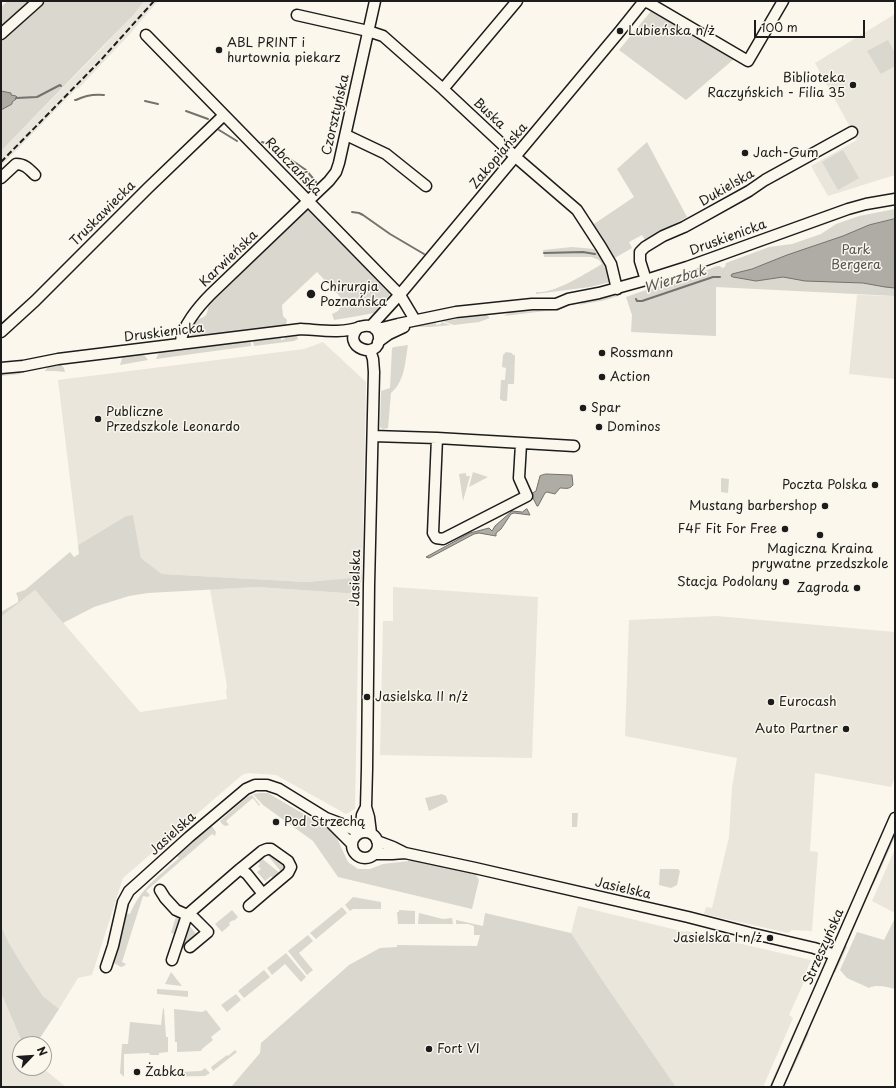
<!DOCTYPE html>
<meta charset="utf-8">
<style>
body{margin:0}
#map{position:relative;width:896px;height:1088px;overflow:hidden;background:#fbf7ec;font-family:"Playpen Sans",sans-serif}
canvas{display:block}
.frame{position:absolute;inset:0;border:2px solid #1c1c1c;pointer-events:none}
.north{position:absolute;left:12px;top:1036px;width:40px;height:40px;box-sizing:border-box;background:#fbf7ec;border:1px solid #a29f99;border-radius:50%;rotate:65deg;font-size:11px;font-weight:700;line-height:16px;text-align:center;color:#1c1c1c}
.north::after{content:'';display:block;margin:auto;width:14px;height:18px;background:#1c1c1c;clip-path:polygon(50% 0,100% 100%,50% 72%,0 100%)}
.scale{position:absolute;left:754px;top:20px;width:111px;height:18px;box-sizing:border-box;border:2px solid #1c1c1c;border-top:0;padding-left:5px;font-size:12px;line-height:14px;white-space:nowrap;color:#1c1c1c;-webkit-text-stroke:3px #fbf7ec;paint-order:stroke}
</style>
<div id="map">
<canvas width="896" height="1088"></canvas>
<div class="frame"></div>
<div class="north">N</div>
<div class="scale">100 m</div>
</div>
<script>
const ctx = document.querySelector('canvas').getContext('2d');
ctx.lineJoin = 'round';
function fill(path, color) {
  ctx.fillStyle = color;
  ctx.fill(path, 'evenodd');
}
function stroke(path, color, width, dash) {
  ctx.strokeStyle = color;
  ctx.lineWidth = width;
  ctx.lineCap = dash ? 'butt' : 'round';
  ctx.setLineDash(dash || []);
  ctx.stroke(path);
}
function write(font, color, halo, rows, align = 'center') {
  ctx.font = font + ' "Playpen Sans",sans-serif';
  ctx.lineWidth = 3;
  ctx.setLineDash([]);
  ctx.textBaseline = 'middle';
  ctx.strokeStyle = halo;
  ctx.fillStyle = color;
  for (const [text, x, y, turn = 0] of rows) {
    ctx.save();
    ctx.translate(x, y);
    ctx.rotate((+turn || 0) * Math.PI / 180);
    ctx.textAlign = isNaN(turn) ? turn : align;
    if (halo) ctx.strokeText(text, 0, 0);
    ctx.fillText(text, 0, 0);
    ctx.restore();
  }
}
fill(new Path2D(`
 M144,1H158L129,35L78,89L77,88L1,166V151L106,44Z
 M895,14V175L828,196L811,166L857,140L815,63Z
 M857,295L895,296V379L849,374Z
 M323,342L366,382L362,577L306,582L162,574L141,558L133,515L126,516L78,545L58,380L304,349Z
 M257,587L359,594L355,809L346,814L276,775L248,773L242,775L123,878L92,975L78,978L59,1009L43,996L24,968L9,943L1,926V617L35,590L140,712L227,699L226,691L227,686L210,589Z
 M393,587L538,597L532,758L380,755L383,621H393Z
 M717,616L895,632V777L891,787L815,773L810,851L818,852L812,931L792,930L788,933L704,914L706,907L712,908L729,837L732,787L737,758L625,736L629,620Z
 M895,849V913L872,901Z
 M578,906L685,932L686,931L811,960L803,979L804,982L789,1015L793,1018L763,1087H676L609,990L571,933Z
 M1,993L23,1044H20V1068H43L66,1087H1Z`), '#eae6dc');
fill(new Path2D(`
 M8,1H34L1,31V7Z
 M39,1H144L134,14L1,151V36Z
 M651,11L734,59L686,100L619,50Z
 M888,40L895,53V66L881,74L867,51Z
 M647,142L687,217L645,240L642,235L629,242L632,248L613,259L591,226L634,197L617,169Z
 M843,150L859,178L838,190L822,162Z
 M572,208L607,262L610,282L590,287L536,294V292C555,294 586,273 602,264L599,260L591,257H544L543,250L572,247L595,249V245C589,237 577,214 568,210Z
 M895,209V296L716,287V336L631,332L632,315L626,297L640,292L690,277L717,266H720L722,268L725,267L726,263L769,247L792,244L821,234L836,224L859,216Z
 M305,210H308L320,219L376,277L375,279L390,294L374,313L358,316L334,320L332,314L338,311L345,302L317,272L282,305L283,316L287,320L286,325L284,327H274L192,338C188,332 189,324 196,320C200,318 205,318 207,313C208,310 208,306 209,303Z
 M627,290C617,300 593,302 579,305L583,302L601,298Z
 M554,307V310L504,316L510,312Z
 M484,315H487L490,318L479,322L454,325L442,321Z
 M441,322L451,325L431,327H414L419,325L436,323V325L441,324Z
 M297,336L298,339L294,341L254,346L253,341L281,338V340L285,339V337Z
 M251,339V346L156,359L160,350Z
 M408,345C405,363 405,381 391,393L388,428L383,429L380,427L381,391L390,388L392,348L394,347Z
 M142,352L148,360L120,365L123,355Z
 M506,352L512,353L513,355H515L514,384H508L507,401H503L500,399V397L501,380H505L506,368L502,367L503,355Z
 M60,363L64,368L65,372L55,371H45L46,369L49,365Z
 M19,371L21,374L1,376V372Z
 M473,472L488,477L469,487Z
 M466,473V476H470L463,501L459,474Z
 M721,478L729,479L728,493L721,492Z
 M133,515L141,558L162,574L306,582L362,577L359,594L257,587L148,593L129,596L94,607L63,623L35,590L1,617V612L18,602V598L16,593L25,590L70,552L74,557L79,554L78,545L126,516Z
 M260,793H268L334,832L348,862L358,869H370L383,864L409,861L411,857L475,873L479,880L472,909L338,877L313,841L263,805L253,794Z
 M442,794L446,796L448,802L429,811L425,798Z
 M252,795L260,805L259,806L253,798L226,821L229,825L225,826L222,824L220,821L247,797Z
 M572,813H578L577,827H572Z
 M211,825L216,832L215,836L212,834L146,891L150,895L148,897L143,896L122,962L126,964L124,966L121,967L112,962L125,913L130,914C140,889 160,875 179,858L175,853Z
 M895,830V837L873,886L874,879Z
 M268,851L288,865L282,873L265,852Z
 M260,857L281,874L274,880L271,876L265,881L257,872L261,869L258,866L260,864L257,860Z
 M660,869H678L680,871L677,885L671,888L659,885Z
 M353,897L381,902V909H353L350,911L345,905Z
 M342,907L347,913L316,939L310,933Z
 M232,910L238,917L234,921L233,920L229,923L230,925L222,932L215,924Z
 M399,910L415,911V924H398L397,912H399Z
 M177,913L181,916L178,935L171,933Z
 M419,913L443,919L452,918L453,924H418Z
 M485,913L571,933L609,990L676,1087H231L260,1053L261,1043L349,965L380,948L397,947V945L477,946L480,935H474V926L468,924H456V920L483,926Z
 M895,918V989C887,987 876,984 869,988L847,978L840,970L857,932L884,940Z
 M193,920L188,924L198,936L178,953L188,922Z
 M1,926L9,943L24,968L43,996L59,1009L36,1044H23L1,993Z
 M308,935L313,941L299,953L313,970L307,975L288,951Z
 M845,945L847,947L835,973L833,972Z
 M286,953L306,977L301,982L285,964L272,975L267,968Z
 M264,970L270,977L244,998L238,991Z
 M171,972L182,986L165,984Z
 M157,989L188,991V997L157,994Z
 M236,994L241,1000L227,1012L221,1005Z
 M163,1008L164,1009L166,1037H168V1052L159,1053V1055H150L149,1053L124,1054V1077L120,1073L122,1044H128L130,1022L161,1025Z
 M174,1009L202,1012L206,1010L221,1029L211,1037L213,1040L202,1049L201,1051L177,1052V1042H175Z
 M798,1022V1027L771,1087H769Z
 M807,1032L809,1033L792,1071H790Z
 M235,1050L237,1052L213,1071L211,1067L227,1055L228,1056Z
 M205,1068L210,1073L205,1076L154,1077L153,1073L201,1071Z`), '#dad7ce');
const water = new Path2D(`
 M1,91L11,93V95L16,96L17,97L16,99L12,102V104L1,110Z
 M895,219V288L885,287L863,283L805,281L783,277L756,281L733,277L731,276L732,274L752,269L787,255L843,236L869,225Z
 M546,474L572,475L573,485C569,490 565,488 560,488L555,494L547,492L545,493L538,506H537L531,494L536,491L540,476Z
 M527,509L530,515L514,513L511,514L501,529L496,533V536L479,533L474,534L429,558L426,557L470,533L489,528L492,531L495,526L512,511L522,512Z`);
fill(water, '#afaca5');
stroke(water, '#74726e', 1);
stroke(new Path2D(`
 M16,98L37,97L60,85L61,86
 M75,100H76C84,96 95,94 104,95
 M145,101L158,104
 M186,111L208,119
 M219,130L237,141
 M262,142L268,144L287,157
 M290,159L306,170L316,182
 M352,212L359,213L363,215L390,234L424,254
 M544,253L583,252L595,254
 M636,299L637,301H642L713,277H720`), '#74726e', 2);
const minor = new Path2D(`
 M644,1L649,3L748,61L783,1
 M297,15L368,31L383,36L443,89L519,160L577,210L601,247L611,264L617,289
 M1,34L38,1
 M146,35L400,295L415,320
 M443,89L517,1
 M346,135L386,154L426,186
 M1,178L16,164C25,164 29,169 35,175
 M646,280L640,261V252L645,247L663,236L684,227L704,216L749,191L765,180L852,132
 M371,326L402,292L620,31L644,1
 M375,329L382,328L398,324L456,312L532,304H556L568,299L599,293L646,280L687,267L848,209L866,204L895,199
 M1,332L35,301L148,188L224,115
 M378,342L389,334L404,327
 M181,344C180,328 200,305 211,294L329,181L336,172L339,163L375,1
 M370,350L373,359L374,372L369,585L367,769L366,807L369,817L371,833
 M1,368L23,366L58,359L301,329C320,330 342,334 360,327C368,324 378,326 379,337C381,362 338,347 359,327
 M373,436L437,438L574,446
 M437,438L433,533L436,538L443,539L527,496L519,478L521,444
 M327,819L352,844
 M352 845a13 13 0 1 1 26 0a13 13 0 1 1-26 0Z
 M360,833L362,815L366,807
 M377,841L393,847L405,853L475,868L688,917L750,933L814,948L835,955
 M374,854H392L405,853
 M240,869L262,851L267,849H271L288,861L291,867L288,873L263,894
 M160,890L165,898L176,910L194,918L208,932L190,947
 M172,960L187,915L240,869L247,874L263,894L249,906
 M106,967L113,946L123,902L129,891L138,883L189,837L246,789L255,785H267L279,789L326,818L342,824L360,833
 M777,1087L895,818`);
stroke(minor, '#1c1c1c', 13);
stroke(minor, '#fbf7ec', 10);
stroke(new Path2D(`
 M1,162L100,61L154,1`), '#1c1c1c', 2, [6, 3]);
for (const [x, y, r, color] of [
 [620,31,4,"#1c1c1c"],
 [219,50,4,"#1c1c1c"],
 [853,85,4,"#1c1c1c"],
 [745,153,4,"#1c1c1c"],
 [311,294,5,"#1c1c1c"],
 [602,353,4,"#1c1c1c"],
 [602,377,4,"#1c1c1c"],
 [583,408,4,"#1c1c1c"],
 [98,419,4,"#1c1c1c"],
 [599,427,4,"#1c1c1c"],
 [875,485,4,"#1c1c1c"],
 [825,506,4,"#1c1c1c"],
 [785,529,4,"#1c1c1c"],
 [820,535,4,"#1c1c1c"],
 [786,582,4,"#1c1c1c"],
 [857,588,4,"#1c1c1c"],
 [367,697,4,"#1c1c1c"],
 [771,702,4,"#1c1c1c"],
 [846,729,4,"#1c1c1c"],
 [276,822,4,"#1c1c1c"],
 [770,938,4,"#1c1c1c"],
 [429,1049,4,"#1c1c1c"],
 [137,1072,4,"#1c1c1c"]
]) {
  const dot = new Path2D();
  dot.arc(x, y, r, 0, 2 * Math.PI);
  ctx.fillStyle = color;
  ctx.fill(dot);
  stroke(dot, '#fbf7ec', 1.5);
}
write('13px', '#1c1c1c', '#fbf7ec', [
 ["Lubieńska n/ż",628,31],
 ["ABL PRINT i",227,43],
 ["hurtownia piekarz",227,58],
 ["Biblioteka",845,78,"right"],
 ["Raczyńskich - Filia 35",845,93,"right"],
 ["Jach-Gum",753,153],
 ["Chirurgia",320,287],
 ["Poznańska",320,302],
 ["Rossmann",610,353],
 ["Action",610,377],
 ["Spar",591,408],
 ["Publiczne",106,412],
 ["Przedszkole Leonardo",106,427],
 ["Dominos",607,427],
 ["Poczta Polska",867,485,"right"],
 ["Mustang barbershop",817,506,"right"],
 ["F4F Fit For Free",777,529,"right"],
 ["Magiczna Kraina",820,549,"center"],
 ["prywatne przedszkole",820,564,"center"],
 ["Stacja Podolany",778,582,"right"],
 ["Zagroda",849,588,"right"],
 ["Jasielska II n/ż",375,697],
 ["Eurocash",779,702],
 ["Auto Partner",838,729,"right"],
 ["Pod Strzechą",284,822],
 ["Jasielska I n/ż",762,938,"right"],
 ["Fort VI",437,1049],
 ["Żabka",145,1072]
], 'left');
write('13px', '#1c1c1c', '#fbf7ec', [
 ["Buska",489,114,43],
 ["Czorsztyńska",336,115,-77],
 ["Zakopiańska",499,156,-50],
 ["Rabczańska",293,167,46],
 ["Dukielska",727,188,-30],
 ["Truskawiecka",103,214,-45],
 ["Druskienicka",728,238,-20],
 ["Karwieńska",229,259,-44],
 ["Druskienicka",164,333,-7],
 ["Jasielska",356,578,-89],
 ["Jasielska",173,834,-42],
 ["Jasielska",623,889,13],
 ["Strzeszyńska",824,947,-66]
]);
write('13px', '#555451', '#fbf7ec', [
 ["Park",856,250],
 ["Bergera",856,265]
]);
write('italic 14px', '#575653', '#fbf7ec', [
 ["Wierzbak",675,280,-17]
]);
</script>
